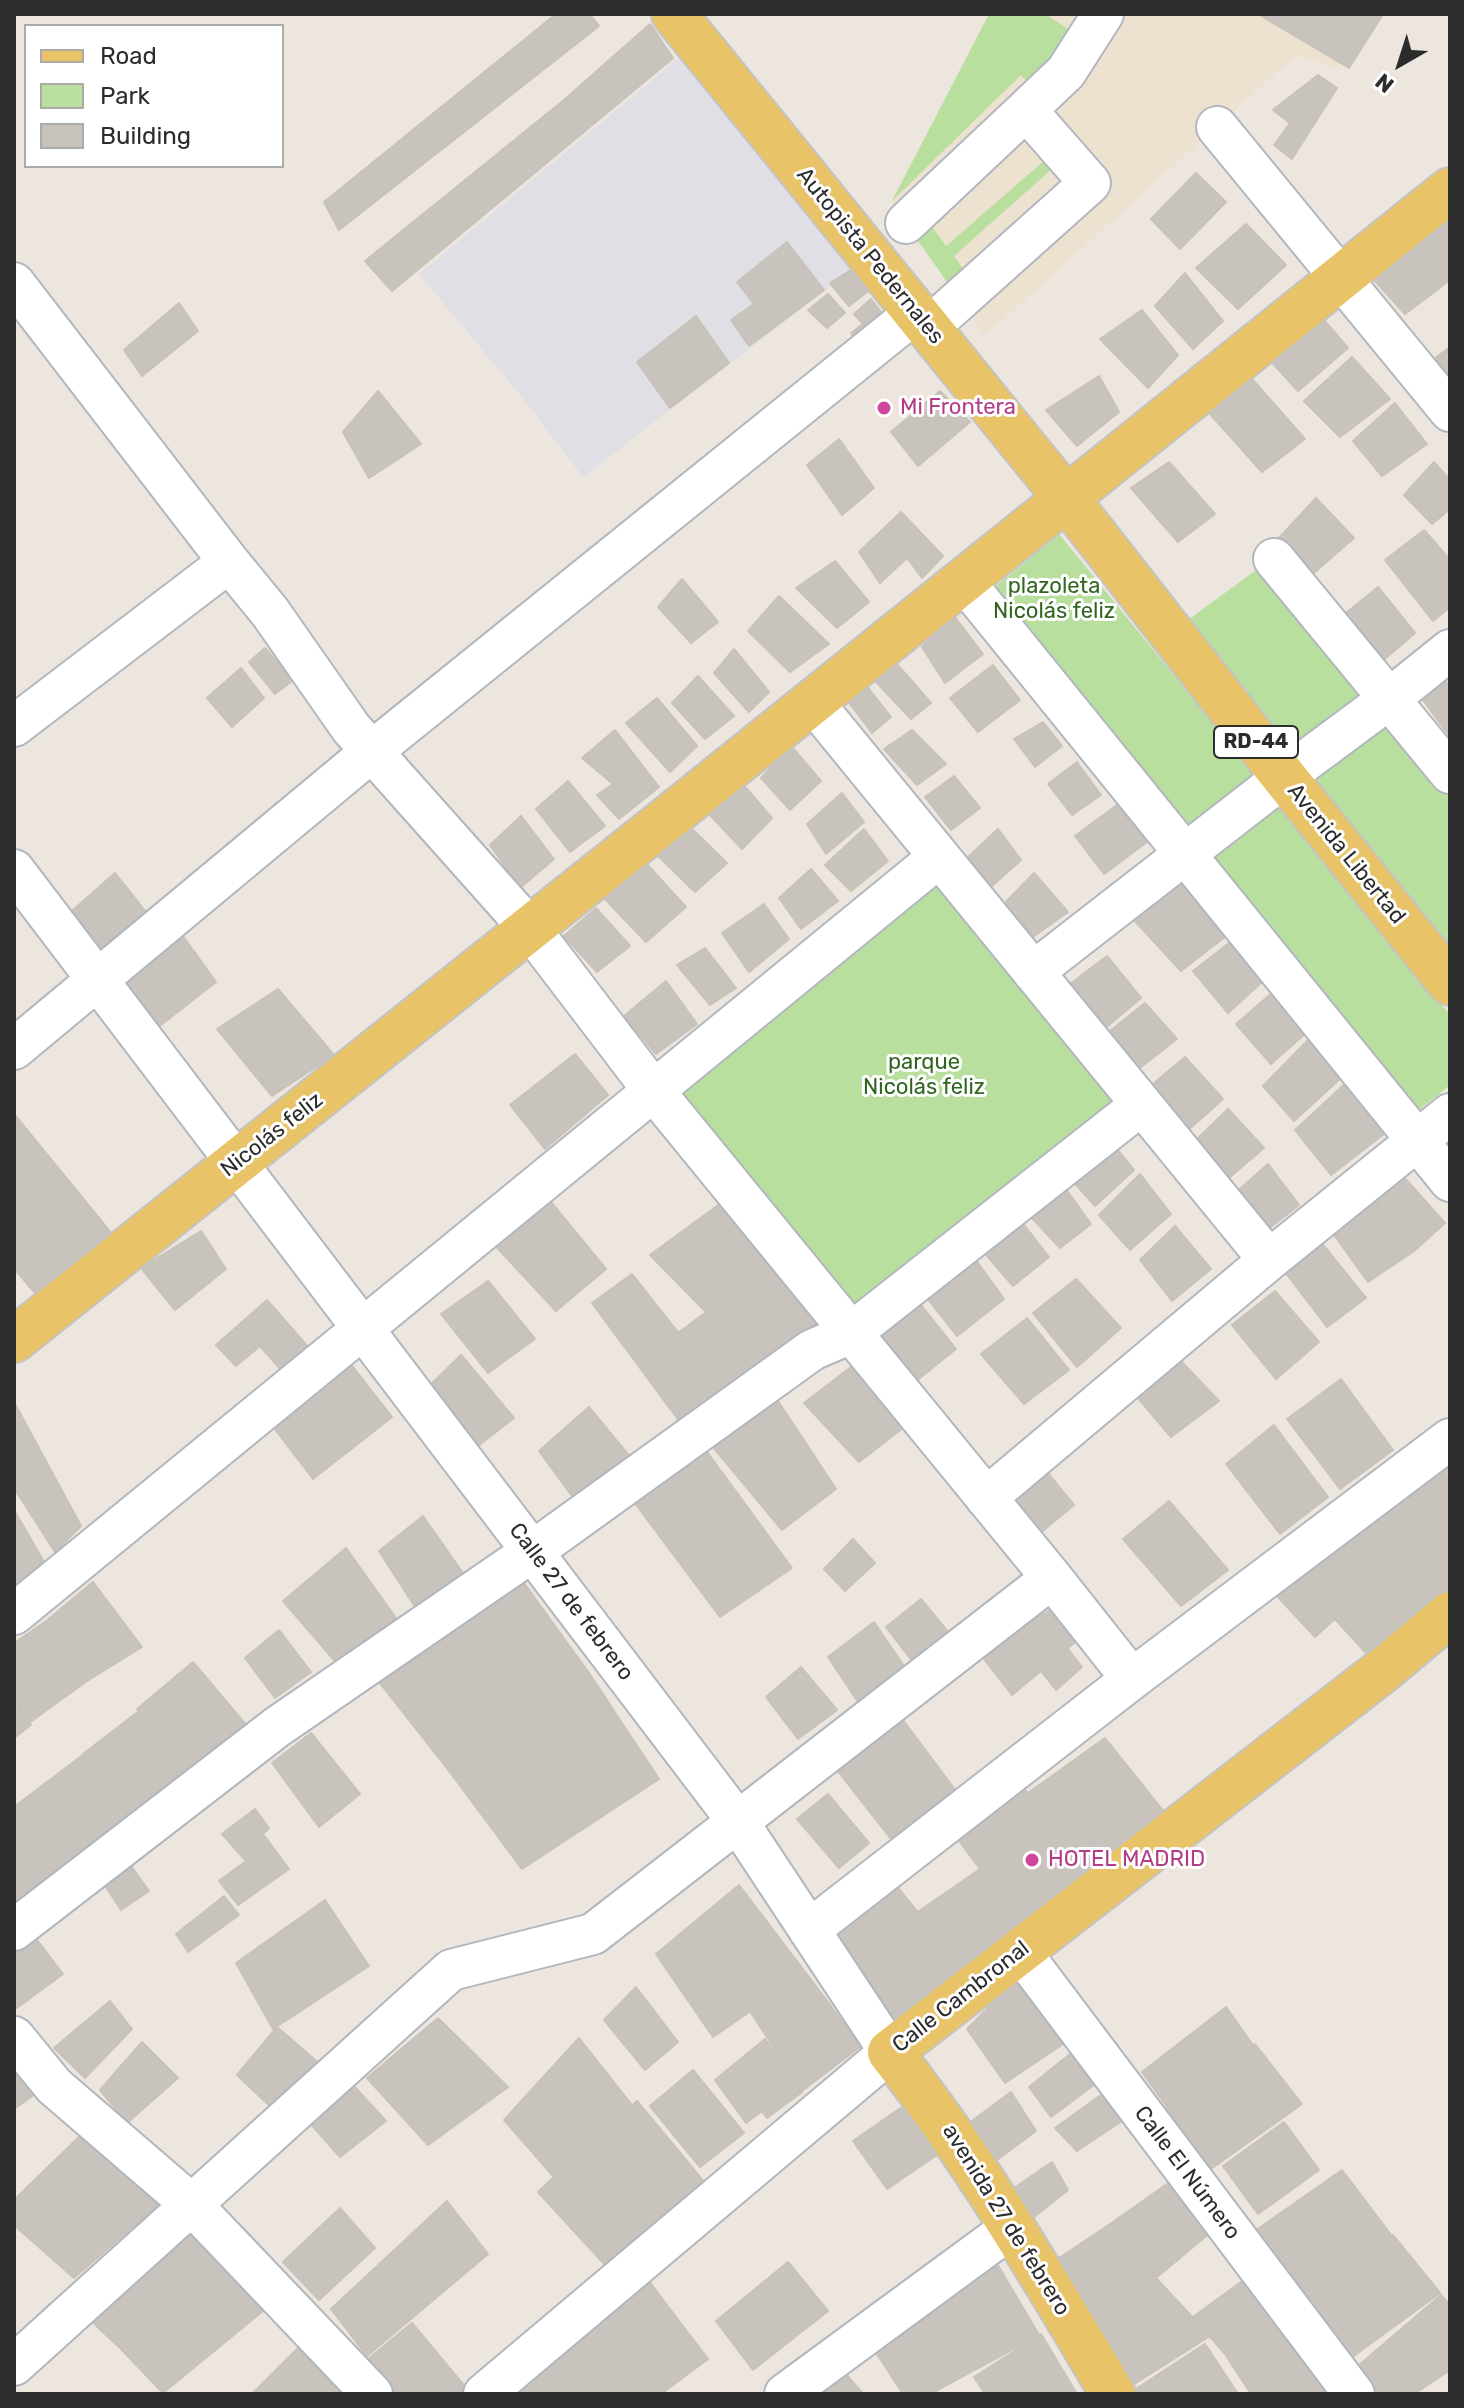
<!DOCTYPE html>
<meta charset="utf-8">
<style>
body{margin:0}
#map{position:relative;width:1464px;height:2408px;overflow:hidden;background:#ece6df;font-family:Rubik,sans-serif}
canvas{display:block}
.frame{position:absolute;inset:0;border:16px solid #2c2c2c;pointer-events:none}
.legend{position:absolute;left:24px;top:24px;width:260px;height:144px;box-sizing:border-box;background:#fff;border:2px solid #ababab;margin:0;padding:10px 14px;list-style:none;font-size:24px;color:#2c2c2c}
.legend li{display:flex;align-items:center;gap:16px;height:40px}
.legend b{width:40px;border:2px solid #ababab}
.north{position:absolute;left:1360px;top:24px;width:80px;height:80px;-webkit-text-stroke:6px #fff;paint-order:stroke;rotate:219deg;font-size:22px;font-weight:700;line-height:32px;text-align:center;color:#2c2c2c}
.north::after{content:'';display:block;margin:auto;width:28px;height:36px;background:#2c2c2c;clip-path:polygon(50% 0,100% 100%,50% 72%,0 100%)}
</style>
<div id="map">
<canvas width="1464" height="2408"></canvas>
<div class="frame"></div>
<ul class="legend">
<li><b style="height:10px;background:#e8c368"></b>Road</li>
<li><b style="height:22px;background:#b9df9f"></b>Park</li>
<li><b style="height:22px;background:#c8c4bd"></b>Building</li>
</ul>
<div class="north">N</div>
</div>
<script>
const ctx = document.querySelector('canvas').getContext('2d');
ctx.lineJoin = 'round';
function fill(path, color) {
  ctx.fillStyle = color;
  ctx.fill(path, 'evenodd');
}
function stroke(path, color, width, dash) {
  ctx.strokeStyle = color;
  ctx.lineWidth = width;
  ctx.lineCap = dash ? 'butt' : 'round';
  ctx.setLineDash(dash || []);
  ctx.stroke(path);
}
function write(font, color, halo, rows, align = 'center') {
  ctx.font = font + ' Rubik,sans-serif';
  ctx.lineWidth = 6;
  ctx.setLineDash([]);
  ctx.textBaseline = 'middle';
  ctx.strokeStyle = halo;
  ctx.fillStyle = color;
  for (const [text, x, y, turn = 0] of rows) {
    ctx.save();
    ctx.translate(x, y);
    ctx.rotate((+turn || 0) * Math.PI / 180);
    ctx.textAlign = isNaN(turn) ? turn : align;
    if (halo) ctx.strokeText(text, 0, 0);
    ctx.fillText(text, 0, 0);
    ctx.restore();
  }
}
fill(new Path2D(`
 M685,53L854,268L583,477L521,396L419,274Z`), '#e0dfe6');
fill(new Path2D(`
 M989,14H1370L1336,69L1296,55L985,336L891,202Z`), '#ede2d0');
fill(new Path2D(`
 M989,14H1045L1082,38L1037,93L1021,75L892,201Z
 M1045,160L1053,168L954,256L972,282L957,296L909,228L923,214L946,246Z
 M1059,534L1450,1015V1085L1414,1114L989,592Z
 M1267,562L1450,799V952L1181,625Z
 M951,872L1141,1105L838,1318L653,1090Z`), '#b9df9f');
const building = new Path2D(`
 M556,14H589L599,26L339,230L324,202Z
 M1258,14H1383L1349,68Z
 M650,24L673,58L392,291L365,261L564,100Z
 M1318,75L1337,88L1292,159L1274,145L1290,123L1273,110Z
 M1196,173L1226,202L1180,249L1151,219Z
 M1450,206V280L1405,314L1366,271Z
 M1246,224L1286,265L1238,309L1196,268Z
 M787,242L824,290L749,346L731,320L754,304L737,282Z
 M854,268L871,289L849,306L830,283Z
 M1185,273L1223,321L1193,349L1155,306Z
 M828,294L845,313L827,328L808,310Z
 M871,299L890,324L861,348L851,333L863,324L854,314Z
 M179,303L198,331L142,376L124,350Z
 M1142,310L1178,355L1148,388L1100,339Z
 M1317,312L1348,348L1298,391L1267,357Z
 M696,316L729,363L670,408L637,362Z
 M1450,347V387L1430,362Z
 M1352,357L1390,399L1340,437L1304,401Z
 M1245,371L1305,439L1262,472L1202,405Z
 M1099,376L1119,412L1077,446L1046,410Z
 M378,391L421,444L369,478L343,432Z
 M940,391L970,422L918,466L891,432Z
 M1395,403L1427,444L1382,476L1353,441Z
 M839,439L874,488L842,515L807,465Z
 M1169,462L1215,514L1178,542L1131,488Z
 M1434,462L1450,480V509L1432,524L1404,495Z
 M1316,498L1354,538L1308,578L1279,538Z
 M901,512L943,556L922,578L907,558L880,583L859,552Z
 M1424,530L1450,560V607L1433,621L1385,560Z
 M835,561L869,602L837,628L796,588Z
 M682,579L718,622L691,643L658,607Z
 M1378,587L1415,633L1379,664L1340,618Z
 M779,596L829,644L790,672L748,631Z
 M954,616L983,654L945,683L922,647Z
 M265,648L293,680L275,694L249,662Z
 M734,649L769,692L749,712L714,673Z
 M889,655L931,703L911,719L865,670Z
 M993,665L1020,700L978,732L950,698Z
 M241,668L264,698L232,727L207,698Z
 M698,676L734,716L705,739L672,703Z
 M1442,677L1450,687V737L1418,693Z
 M866,685L891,717L872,733L847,700Z
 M657,698L697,746L670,772L626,723Z
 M1043,722L1062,746L1035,767L1014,739Z
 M615,730L659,787L619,819L597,795L613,784L582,758Z
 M912,730L946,764L917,785L884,749Z
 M791,746L821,781L790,810L761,778Z
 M1077,762L1101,795L1072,815L1048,784Z
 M954,776L980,808L951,830L925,797Z
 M568,781L605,826L570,852L536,809Z
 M740,781L772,818L742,849L707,812Z
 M842,793L864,822L826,854L807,824Z
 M1118,804L1147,842L1104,874L1075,836Z
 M521,816L554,859L520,888L490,845Z
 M686,823L727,863L695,892L653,851Z
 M864,829L888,861L851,891L825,865Z
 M998,829L1021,860L992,886L967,858Z
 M643,860L686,907L646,942L605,899Z
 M811,869L838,901L801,929L779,898Z
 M115,873L154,922L101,965L65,917Z
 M1034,873L1068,912L1033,937L1006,902Z
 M1184,880L1230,933L1181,971L1133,919Z
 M764,904L789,939L749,972L722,933Z
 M596,908L630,946L597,972L564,936Z
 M178,929L216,982L152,1032L113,983Z
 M1233,940L1262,982L1228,1013L1193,971Z
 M705,948L736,988L710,1005L677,965Z
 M1107,956L1141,998L1103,1030L1066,987Z
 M666,981L697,1024L656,1054L624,1016Z
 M278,989L334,1055L272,1096L217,1029Z
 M1273,992L1306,1033L1271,1064L1236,1024Z
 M1145,1003L1177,1039L1136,1071L1105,1035Z
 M1310,1038L1342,1077L1294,1121L1263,1086Z
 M575,1054L608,1095L545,1149L510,1105Z
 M1185,1057L1223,1099L1185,1133L1147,1089Z
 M1348,1081L1384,1134L1331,1175L1295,1130Z
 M1228,1109L1264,1148L1224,1182L1191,1145Z
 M14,1114L112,1234L39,1298L14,1268Z
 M1114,1145L1134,1170L1095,1206L1072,1180Z
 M1268,1164L1299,1205L1262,1234L1232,1196Z
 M1140,1174L1171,1214L1130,1250L1099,1215Z
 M1401,1174L1445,1223L1414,1251L1373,1201Z
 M1066,1189L1091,1224L1060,1248L1031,1217Z
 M546,1196L606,1269L556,1311L489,1239Z
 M1373,1201L1414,1251L1368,1282L1334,1235Z
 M721,1203L768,1266L706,1312L650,1255Z
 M1021,1221L1049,1257L1013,1286L983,1251Z
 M1175,1226L1211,1269L1172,1301L1140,1260Z
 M201,1231L226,1269L175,1310L141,1268Z
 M1320,1241L1366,1298L1327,1327L1282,1268Z
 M973,1256L1004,1299L957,1336L923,1293Z
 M768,1266L820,1328L727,1394L678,1333Z
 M632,1274L727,1394L685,1429L592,1303Z
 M1076,1279L1121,1328L1077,1367L1033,1313Z
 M488,1281L535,1339L488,1373L441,1314Z
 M1275,1291L1319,1342L1276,1379L1232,1325Z
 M914,1296L956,1349L915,1382L869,1329Z
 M267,1300L309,1348L282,1371L260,1346L236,1366L216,1345Z
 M1027,1318L1069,1370L1024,1404L981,1354Z
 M461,1355L514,1418L474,1449L425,1390Z
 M346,1358L392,1417L313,1479L268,1420Z
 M1180,1360L1219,1401L1171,1437L1133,1392Z
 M851,1367L903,1428L859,1462L804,1403Z
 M1341,1379L1393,1450L1340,1489L1287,1419Z
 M778,1401L836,1489L782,1530L713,1447Z
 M14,1402L81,1526L55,1552L14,1488Z
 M589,1407L635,1463L578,1504L539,1451Z
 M1274,1425L1328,1497L1280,1534L1226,1464Z
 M702,1445L792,1568L720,1617L634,1502Z
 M1450,1459V1597L1377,1518Z
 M1041,1465L1074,1505L1033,1539L1000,1497Z
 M1169,1501L1228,1570L1181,1606L1123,1539Z
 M14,1510L47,1567L14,1591Z
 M423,1516L467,1579L419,1613L379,1551Z
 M1377,1518L1408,1552L1315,1637L1278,1597Z
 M853,1539L875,1563L845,1591L824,1569Z
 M346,1548L401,1625L341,1668L283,1601Z
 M1408,1552L1450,1597L1375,1663L1335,1619Z
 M93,1582L142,1647L87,1681L45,1622Z
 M524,1583L589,1673L446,1767L379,1682Z
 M921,1599L948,1632L913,1662L886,1627Z
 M1060,1604L1081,1637L1053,1661L1027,1624Z
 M1022,1618L1053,1661L1012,1695L977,1650Z
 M45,1622L87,1681L29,1723L14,1701V1643Z
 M874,1622L906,1669L862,1708L828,1657Z
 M279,1630L311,1672L275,1698L245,1658Z
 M1068,1649L1082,1667L1056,1690L1041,1671Z
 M193,1662L252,1732L189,1779L137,1709Z
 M801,1667L837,1710L798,1739L766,1697Z
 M589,1673L659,1779L522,1869L446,1767Z
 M14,1706L31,1725L14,1738Z
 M139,1711L189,1779L135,1824L83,1754Z
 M900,1716L959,1795L895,1844L837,1770Z
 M311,1733L360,1794L319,1827L272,1763Z
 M1105,1738L1165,1813L1095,1872L1028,1793Z
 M84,1754L135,1824L60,1879L14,1818V1807Z
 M1020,1784L1096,1872L1027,1932L954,1834Z
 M828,1794L869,1843L839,1868L797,1819Z
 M255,1809L269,1828L263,1834L289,1869L238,1905L219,1881L246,1861L222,1834Z
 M14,1818L60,1879L14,1912Z
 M129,1863L149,1891L121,1910L102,1881Z
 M980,1869L1022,1926L967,1972L919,1911Z
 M739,1885L806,1973L713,2037L656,1954Z
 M898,1888L966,1971L898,2024L837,1934Z
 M224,1896L239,1915L188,1952L176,1934Z
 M325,1900L369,1966L273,2029L236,1963Z
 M31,1932L63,1974L14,2010V1945Z
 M806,1973L861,2046L802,2091L750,2011Z
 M1016,1980L1063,2044L1005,2083L967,2029Z
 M636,1987L678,2042L645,2070L604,2020Z
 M110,2001L132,2029L85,2078L54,2048Z
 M1226,2007L1253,2045L1167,2107L1142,2072Z
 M438,2018L508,2087L428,2145L367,2078Z
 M277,2027L320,2064L274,2110L237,2075Z
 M579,2038L632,2105L554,2177L504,2120Z
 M765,2039L802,2092L767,2118L762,2111L746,2123L715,2080Z
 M142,2042L178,2078L127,2123L100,2090Z
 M1255,2044L1302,2104L1211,2169L1167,2108Z
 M14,2054L45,2087L14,2109Z
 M1070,2054L1094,2085L1051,2117L1029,2087Z
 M693,2070L744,2133L700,2167L650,2106Z
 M352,2084L386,2121L340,2157L308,2121Z
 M1011,2092L1036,2131L990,2165L965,2126Z
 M1101,2095L1122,2121L1077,2151L1055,2128Z
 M637,2101L705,2183L655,2223L587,2146Z
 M902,2107L937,2155L887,2189L853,2141Z
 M1284,2122L1319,2170L1258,2214L1223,2166Z
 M82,2134L159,2204L74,2278L14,2225V2200Z
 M587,2146L655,2223L606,2266L538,2192Z
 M1052,2162L1068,2190L1029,2221L1011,2190Z
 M1342,2170L1392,2236L1312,2309L1252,2233Z
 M1174,2179L1211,2232L1156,2278L1113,2222Z
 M447,2201L488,2254L367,2356L331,2309Z
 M340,2208L375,2248L319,2300L283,2262Z
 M1113,2222L1156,2278L1088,2328L1050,2264Z
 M191,2223L227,2267L121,2349L87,2317Z
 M1393,2235L1440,2293L1351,2358L1312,2309Z
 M788,2262L828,2311L753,2370L716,2321Z
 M996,2262L1039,2335L930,2394H903L875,2351Z
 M227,2267L269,2306L163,2393L121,2349Z
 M1249,2276L1279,2319L1225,2354L1193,2317Z
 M1156,2278L1210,2336L1128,2388L1088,2327Z
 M648,2280L708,2359L661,2394H616L571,2346Z
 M1441,2295L1450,2305V2370L1414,2394H1379L1358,2366Z
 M1279,2319L1312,2372L1274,2394H1251L1225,2354Z
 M412,2323L467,2389L460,2394H388L362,2364Z
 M1041,2334L1077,2394H985L974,2377Z
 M565,2339L616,2394H507Z
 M306,2340L338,2376L318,2394H252Z
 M1205,2344L1238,2394H1128Z
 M841,2368L863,2394H808Z
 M1311,2371L1326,2394H1274Z
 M338,2376L354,2394H318Z`);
fill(building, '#c8c4bd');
stroke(building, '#c8c2b9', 2);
const minor = new Path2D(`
 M1026,110L1066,72L1103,14
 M1217,127L1450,411
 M906,223L1026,110L1090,183L928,328
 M14,283L229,562L270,612L351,728L531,930L653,1090L1052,1578L1132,1679
 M1274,559L1450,773
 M963,580L1450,1181
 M812,701L1269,1260
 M14,726L229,562
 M14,870L738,1822L890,2052L484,2394
 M1033,972L1284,777L1389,699L1450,650
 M14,1049L371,752L915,313
 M986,1498L1269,1260L1450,1114
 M14,1614L939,857
 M14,1930L277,1727L533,1551L812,1350L851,1333L1141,1105
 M809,1930L1132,1679L1450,1439
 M1020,1951L1354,2394
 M14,2037L54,2086L192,2205L372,2394
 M14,2365L451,1970L593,1934L1052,1578
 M785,2394L1011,2228`);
const major = new Path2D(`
 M674,14L1066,498L1284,777L1450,983
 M14,1340C495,959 971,574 1450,190
 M1113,2394C1044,2278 975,2159 890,2052L1382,1671L1450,1614`);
stroke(minor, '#b2b6be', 44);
stroke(major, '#c4c4c4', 48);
stroke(minor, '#fff', 40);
stroke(major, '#e8c368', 44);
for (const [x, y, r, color] of [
 [884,408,8,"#d1479c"],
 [1032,1860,8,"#d1479c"]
]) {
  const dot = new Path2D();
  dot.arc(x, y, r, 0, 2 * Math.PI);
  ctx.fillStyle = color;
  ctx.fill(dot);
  stroke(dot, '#fff', 3);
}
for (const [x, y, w] of [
 [1256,742,84]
]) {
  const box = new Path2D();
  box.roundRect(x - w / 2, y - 16, w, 32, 6);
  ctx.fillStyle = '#fff';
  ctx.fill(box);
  stroke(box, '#2c2c2c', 2);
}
write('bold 20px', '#2c2c2c', null, [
 ["RD-44",1256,742]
]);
write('22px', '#2c2c2c', '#fff', [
 ["Autopista Pedernales",870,256,51],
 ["Avenida Libertad",1346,854,51],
 ["Nicolás feliz",272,1135,-38],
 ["Calle 27 de febrero",571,1602,53],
 ["Calle Cambronal",961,1997,-38],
 ["Calle El Número",1187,2173,53],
 ["avenida 27 de febrero",1006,2220,58]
]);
write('22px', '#b23c85', '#fff', [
 ["Mi Frontera",900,408],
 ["HOTEL MADRID",1048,1860]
], 'left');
write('22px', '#32651f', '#fff', [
 ["plazoleta",1054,587],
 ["Nicolás feliz",1054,612],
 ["parque",924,1063],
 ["Nicolás feliz",924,1088]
]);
</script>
